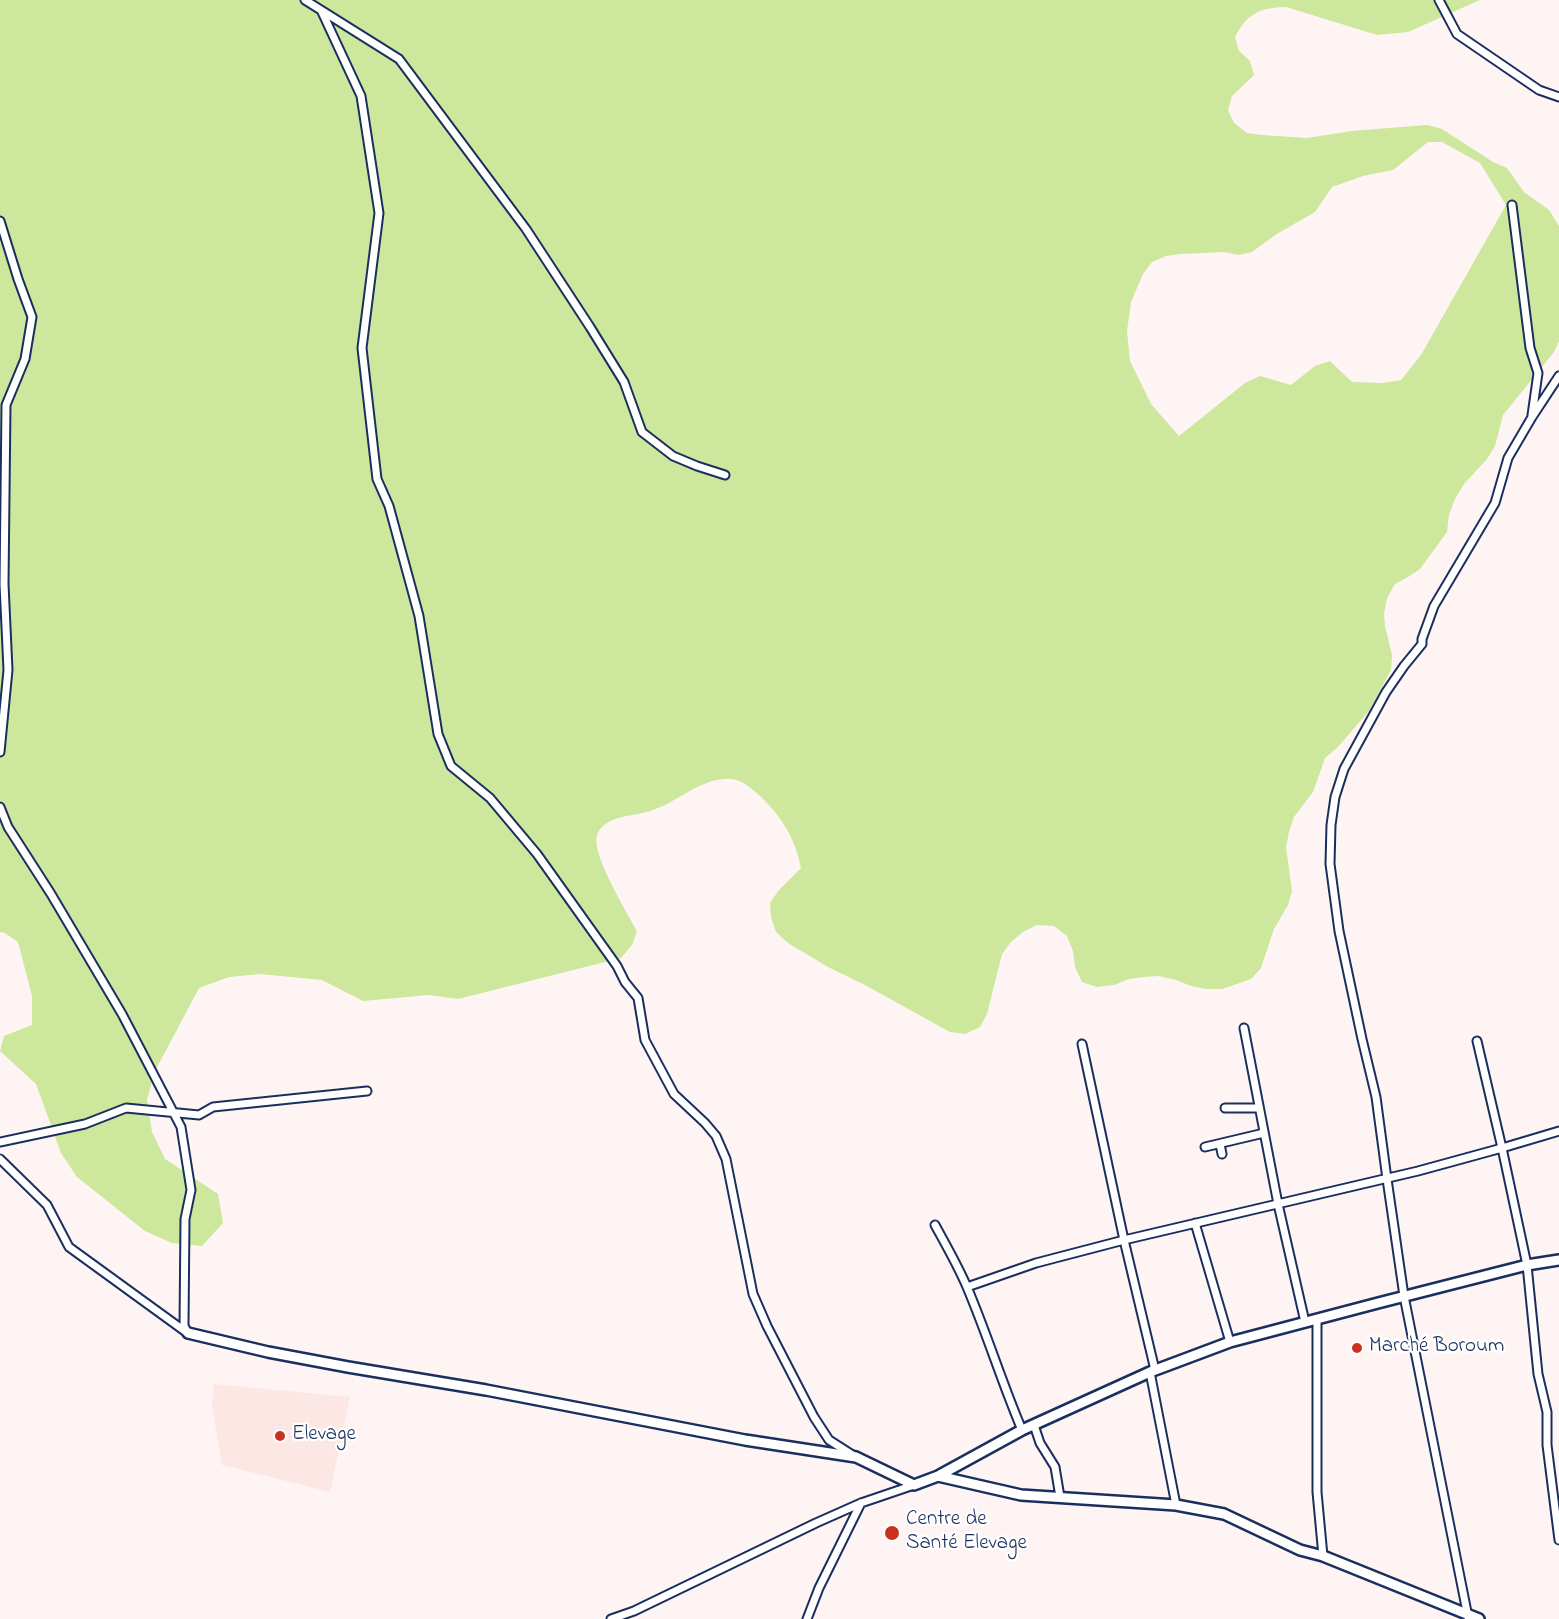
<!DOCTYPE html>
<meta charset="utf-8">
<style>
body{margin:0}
canvas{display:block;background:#fef4f3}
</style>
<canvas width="1559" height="1619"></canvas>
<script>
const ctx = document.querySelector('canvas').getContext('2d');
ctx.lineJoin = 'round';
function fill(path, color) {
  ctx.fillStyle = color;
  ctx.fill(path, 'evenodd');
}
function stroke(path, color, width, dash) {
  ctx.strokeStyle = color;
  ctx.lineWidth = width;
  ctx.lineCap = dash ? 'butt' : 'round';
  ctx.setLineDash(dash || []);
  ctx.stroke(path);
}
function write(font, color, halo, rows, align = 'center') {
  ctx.font = font + ' "Indie Flower",sans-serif';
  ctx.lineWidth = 4.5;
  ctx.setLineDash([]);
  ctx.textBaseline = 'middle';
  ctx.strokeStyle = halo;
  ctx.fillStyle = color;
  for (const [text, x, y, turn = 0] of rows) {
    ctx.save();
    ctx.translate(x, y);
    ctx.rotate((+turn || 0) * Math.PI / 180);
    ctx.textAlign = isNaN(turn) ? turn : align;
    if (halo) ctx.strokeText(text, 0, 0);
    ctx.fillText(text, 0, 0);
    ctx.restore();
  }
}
fill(new Path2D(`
 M214,1384L350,1397L330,1492L222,1465L212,1407Z`), '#fde7e4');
fill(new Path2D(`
 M0,0H1480L1408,32L1377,35L1286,7C1259,8 1248,13 1235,37L1239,51L1250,61L1254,75L1232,96L1228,110L1234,123L1247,133L1262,135L1307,138L1352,131L1427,125L1442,129L1493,162L1507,168L1524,192L1549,210L1559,226V341L1554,352L1503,415L1495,446L1487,459L1464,484L1455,499L1449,515L1447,532L1420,569L1408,577L1395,584L1387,598L1384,613L1385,626L1392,655L1391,670L1369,711L1337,748L1325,758L1313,792L1294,817L1289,832L1286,847L1292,891L1288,905L1274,929L1261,968L1251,979L1222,989H1206L1191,986L1176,980L1159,976L1143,977L1129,979L1114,985L1097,987L1082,982L1075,967L1073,951L1067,936L1054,926L1037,925L1023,932L1011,942L1002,954L987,1014L980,1027L965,1034L950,1032L865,985L828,967L788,943L776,932L771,917L770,903L779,890L801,868C795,838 781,815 759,795C748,785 738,777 723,779C696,782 677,802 653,810C635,817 605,814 597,835C591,854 627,912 637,931L632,945L621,958L458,999L428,995L363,1001L322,980L260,974L229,977L199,988L155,1071L147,1100L152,1132L165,1159L218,1194L223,1223L202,1246L172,1243L145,1231L77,1177L61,1153L36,1084L0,1051L4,1036L32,1025V996L18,942L5,933L0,932ZM1428,142H1442L1480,163L1506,205L1421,355L1401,380L1383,383L1352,382L1330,361L1315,366L1291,385L1260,376L1245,383L1179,436L1151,404L1130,361L1127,331L1131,302L1143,274L1152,262L1166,256L1180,254L1224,252L1239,255L1252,252L1275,235L1315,212L1332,187L1363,176L1393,170Z`), '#cde79d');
const street = new Path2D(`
 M305,0L399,59L526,229L590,327L624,382L642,432L673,456L697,466L725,475
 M1439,0L1457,34L1539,90L1559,97
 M322,12L361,96L379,213L362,348L377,479L389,506L419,616L438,734L451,766L490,798L537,854L617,966L625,982L638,998L645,1040L674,1094L705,1123L716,1136L726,1159L753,1294L767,1326L814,1417L829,1440L854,1456
 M1512,205L1530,348L1538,373L1532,415
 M0,221L18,279L32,317L25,359L6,405L4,584L8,670L0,752
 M0,807L8,827L51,894L122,1014L181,1127L191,1190L185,1219L184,1326L188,1333
 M1244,1028L1278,1204L1305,1322
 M1477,1041L1502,1148L1527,1265L1538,1374L1547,1412V1445L1559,1540
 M1082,1044L1124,1240L1155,1370
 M1225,1108H1259
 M0,1142L85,1124L126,1108L199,1115L213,1107L367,1091
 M1220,1144L1222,1154
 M1205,1147L1264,1133
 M0,1159L47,1205L69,1247L186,1332
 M1195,1223L1230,1342
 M935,1225C946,1245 958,1266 967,1287C987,1334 1002,1383 1022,1430
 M967,1287L1036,1263L1124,1240L1418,1171L1502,1148L1559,1131
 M1317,1319V1492L1323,1556
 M1150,1372L1176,1505
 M1034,1425L1040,1443L1055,1467L1060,1497
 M1468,1617L1404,1296L1387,1179L1376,1097L1362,1039L1339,931L1330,864L1331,825L1335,797L1344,769L1386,692L1404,666L1422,644V639L1434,606L1495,503L1508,458L1532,417L1559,376
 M611,1619L634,1611L816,1523L861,1503L914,1485
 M807,1619L819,1588L861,1503`);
const secondary = new Path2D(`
 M188,1333L268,1352L348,1367L486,1390L745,1440L856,1457L914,1485L938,1476L1022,1430L1150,1372L1230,1342L1378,1303L1527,1265L1559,1260
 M938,1476L1021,1495L1176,1505L1224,1514L1300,1550L1323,1556L1479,1619`);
stroke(street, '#1b2f5e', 11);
stroke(secondary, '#1b2f5e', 14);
stroke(street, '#fff', 7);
stroke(secondary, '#fff', 9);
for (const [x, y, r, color] of [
 [1357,1348,6,"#c8321e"],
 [280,1436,6,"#c8321e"],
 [892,1533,8,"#c8321e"]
]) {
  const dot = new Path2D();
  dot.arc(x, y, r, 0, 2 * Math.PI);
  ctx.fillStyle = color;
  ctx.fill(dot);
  stroke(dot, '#fff', 2);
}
write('21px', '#1b2f5e', '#fff', [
 ["Marché Boroum",1369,1348],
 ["Elevage",292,1436],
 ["Centre de",906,1521],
 ["Santé Elevage",906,1545]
], 'left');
</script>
